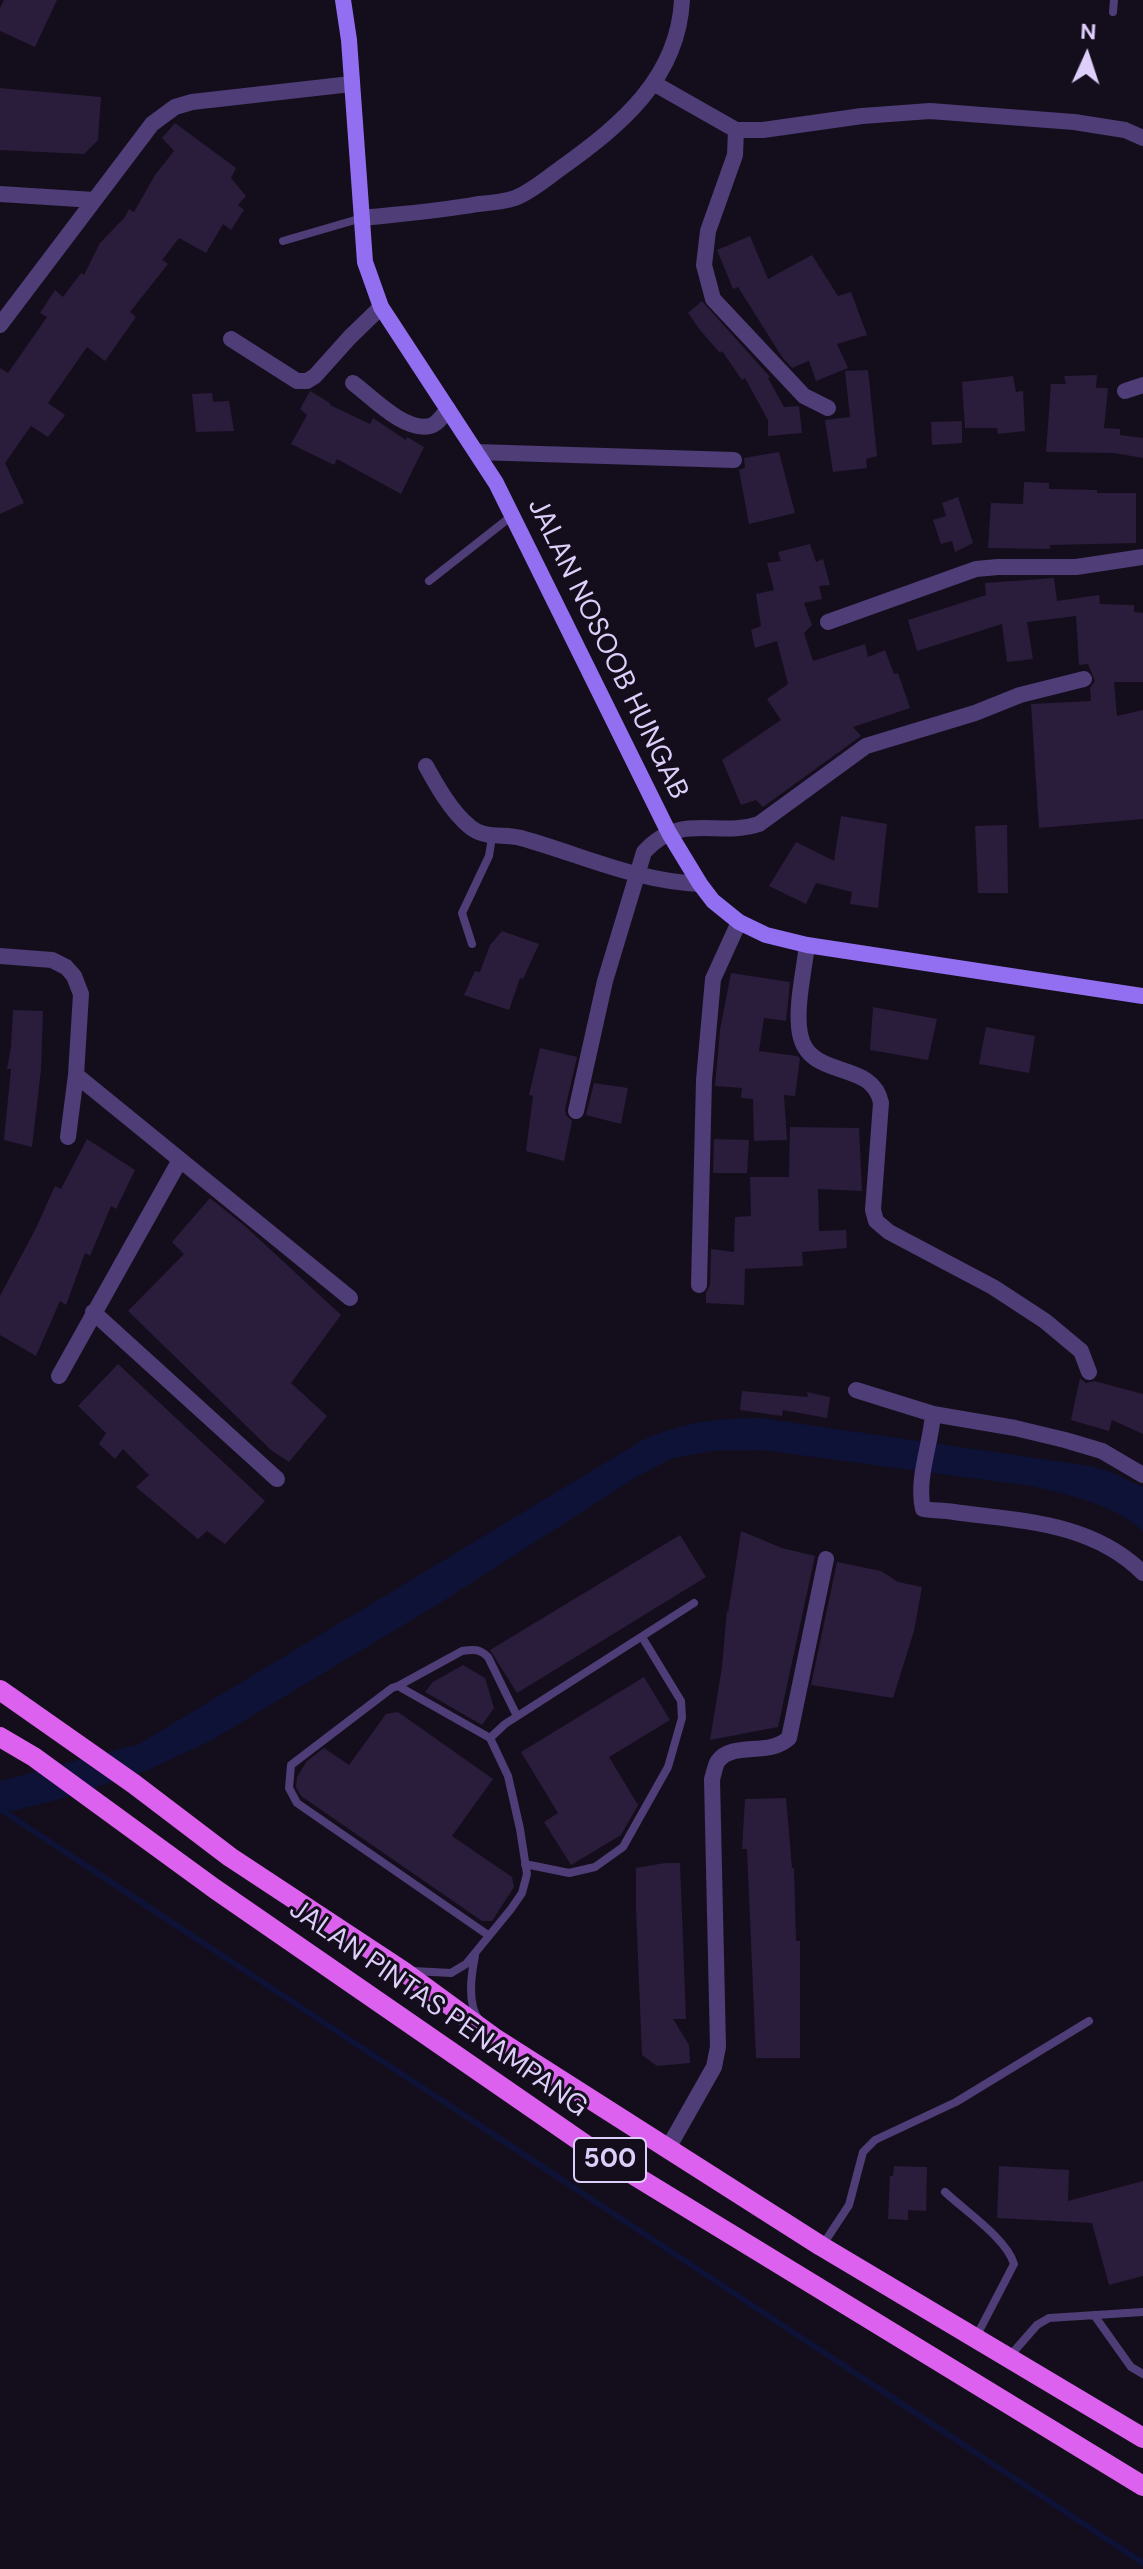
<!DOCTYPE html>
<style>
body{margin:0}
#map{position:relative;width:1143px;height:2569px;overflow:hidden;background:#140e1c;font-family:"DM Sans",sans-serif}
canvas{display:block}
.north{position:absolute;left:1047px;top:16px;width:80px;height:80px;-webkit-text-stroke:6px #140e1c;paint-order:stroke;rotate:3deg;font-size:22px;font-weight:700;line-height:32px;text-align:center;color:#decefa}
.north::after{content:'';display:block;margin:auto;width:28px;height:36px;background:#decefa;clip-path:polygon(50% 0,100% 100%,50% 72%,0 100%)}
</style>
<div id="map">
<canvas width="1143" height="2569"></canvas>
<div class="north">N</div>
</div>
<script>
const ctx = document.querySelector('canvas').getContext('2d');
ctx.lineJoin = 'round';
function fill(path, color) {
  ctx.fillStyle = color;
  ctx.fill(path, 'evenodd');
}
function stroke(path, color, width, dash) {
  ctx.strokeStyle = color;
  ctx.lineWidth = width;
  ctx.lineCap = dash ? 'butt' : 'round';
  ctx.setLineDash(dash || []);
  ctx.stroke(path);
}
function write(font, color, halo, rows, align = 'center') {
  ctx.font = font + ' "DM Sans",sans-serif';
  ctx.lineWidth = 6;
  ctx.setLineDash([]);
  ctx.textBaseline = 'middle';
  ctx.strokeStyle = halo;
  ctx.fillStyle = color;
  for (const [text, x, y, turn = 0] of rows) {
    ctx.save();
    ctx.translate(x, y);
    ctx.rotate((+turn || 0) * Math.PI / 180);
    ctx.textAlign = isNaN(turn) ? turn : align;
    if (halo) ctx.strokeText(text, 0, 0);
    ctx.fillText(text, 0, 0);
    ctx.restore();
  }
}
fill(new Path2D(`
 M761,1418L1090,1466L1111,1472L1143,1487V1531C1113,1504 1070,1495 1031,1486L762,1450L712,1451L673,1458L638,1476L440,1603L212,1740L148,1770L60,1799L0,1814V1781L139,1744L643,1440C683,1422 718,1418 761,1418Z`), '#0d1236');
stroke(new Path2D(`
 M0,1809L1143,2563`), '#0d1236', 6);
fill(new Path2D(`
 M4,0H57L35,47L0,31V8Z
 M0,88L101,97L98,140L84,154L0,150Z
 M175,123L236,168L231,178L246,196L238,205L244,210L231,230L223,224L206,253L179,238L162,260L168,264L130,312L136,317L105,361L87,347L48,403L65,415L48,437L31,426L5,463L24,503L0,514V368L8,373L47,317L40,313L55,290L63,297L81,273L84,275L100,243L125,217L129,209L134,212L155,175L174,151L162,138Z
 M750,236L768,279L812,255L838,296L851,292L867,335L837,344L848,368L816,381L809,361L792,368L782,357L738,287L733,289L717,250Z
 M702,301L770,377L768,378L784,407L799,406L802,433L768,436V420L745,378L742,380L722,351L720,353L700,330L688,313Z
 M868,370L877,456L866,459L867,468L833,472L825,420L850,417L845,371Z
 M1097,375L1096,388H1108L1104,428L1120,429V435L1143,438V458L1114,453L1046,452L1051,384H1066L1064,376Z
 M1013,376L1016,392L1023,391L1025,431L998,434L997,428H965L962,382Z
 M310,391L330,403V405L370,424L373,418L406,440L407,437L424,447L401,494L337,459L334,465L291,444L307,415L300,409Z
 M212,393L213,402L229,401L234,431L196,432L192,394Z
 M962,421V443L932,445L931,422Z
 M779,452L795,513L749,524L739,470L745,468L744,458Z
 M1024,482L1049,483V489L1097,490V493H1136V543L1050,545V549L988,548L991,503L1023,504Z
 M958,497L973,543L955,552L952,541L941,544L933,520L946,516L942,503Z
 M810,544L816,562L823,559L830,585L819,586L822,599L804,603L812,625L804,633L813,661L865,644L868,657L885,650L894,674L898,673L910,708L853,727L861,736L763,807L756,800L741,805L722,760L781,720L767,699L788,684L777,641L755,648L751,630L761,626L756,594L774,590L767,563L781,561L778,552Z
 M1054,578L1057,601L1099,595L1100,604L1134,605V612L1143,613V682H1114L1117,716L1143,710V819L1039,828L1031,704L1091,701L1090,688L1095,681L1088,664L1079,665L1076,616L1027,622L1033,659L1007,662L1002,624L917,651L908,620L986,595L985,583Z
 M841,816L887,824L878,908L850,904L852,892L816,883L806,904L769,886L796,842L834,861Z
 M1007,825L1008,893H978L975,826Z
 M502,931L539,944L523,979L520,978L509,1010L464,995L475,971L480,972L490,945Z
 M731,973L790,982L786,1021L764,1018L759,1051L797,1056L800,1058L795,1096L784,1095L787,1140L754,1141L753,1099L741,1098L742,1088L715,1086L720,1030Z
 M873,1007L937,1019L928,1060L870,1050Z
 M13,1010L43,1011L41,1070L32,1147L4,1140L11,1069H7L11,1048Z
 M986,1027L1035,1036L1029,1073L979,1064Z
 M540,1048L577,1057L565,1109L566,1115L572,1121L564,1161L526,1151L533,1096L529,1095Z
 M594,1083L628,1088L621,1124L586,1115Z
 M790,1127L859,1128L862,1191L818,1189L819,1231L846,1230L847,1248L802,1252L803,1266L745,1269L744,1305L706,1303V1293L710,1285L711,1249L734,1252L735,1217L751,1216L750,1177H789Z
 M87,1139L135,1170L116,1209L111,1206L90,1256L85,1253L66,1305L60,1301L36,1356L0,1335V1296L36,1228L55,1186L61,1189Z
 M714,1139L749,1140L747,1173H713Z
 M210,1198L245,1226L341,1315L291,1383L327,1416L289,1462L271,1450L128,1311L184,1254L172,1242Z
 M118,1364L265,1501L225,1544L207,1531L198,1539L136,1487L149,1475L123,1449L115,1459L99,1444L106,1433L78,1406Z
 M1080,1378L1086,1383L1094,1381L1143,1394V1434L1112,1420L1109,1431L1071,1420Z
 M742,1391L808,1397L807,1392L830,1397L827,1418L783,1410L782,1416L740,1410Z
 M741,1531L782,1548L815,1556L778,1727L710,1740L722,1667L727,1610L728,1613Z
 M680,1535L706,1577L517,1693L490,1650Z
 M837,1562L881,1571L898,1582L922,1587L914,1631L893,1698L811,1685Z
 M463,1665L485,1678L494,1708L482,1725L425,1692L433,1682Z
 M644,1677L670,1720L609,1757L638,1805L621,1835L571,1865L544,1822L558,1813L521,1752Z
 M398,1712L493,1779L452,1836L512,1877L514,1887L492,1921H482L301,1796L296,1787L297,1777L307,1761L324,1748L349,1765L386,1714Z
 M786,1798L792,1868H794L796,1941H800V2058H756L747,1849H742L745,1799Z
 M665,1863H680L686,2019H673L689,2045L690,2063L657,2066L642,2055L636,1910V1868Z
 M894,2166L927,2167L926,2211L908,2210V2220L888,2219L890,2176H893Z
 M999,2166L1069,2170L1068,2201L1143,2181V2276L1109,2285L1092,2223L997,2218Z`), '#2a1c3b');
stroke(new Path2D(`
 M1113,12L1114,0
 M283,241L362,218
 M429,581L513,515
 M472,944L462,913L489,856L492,837
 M398,1686L462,1651C474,1649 480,1649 488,1657L517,1716
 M490,1738L505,1724L694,1603
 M525,1864L569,1873L595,1867L623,1847L668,1767L682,1718L681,1701L642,1637
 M475,1956C471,1976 467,2003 479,2020
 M413,1971L451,1973L466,1964L511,1909L522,1893L527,1874L520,1829L508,1776L490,1738L398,1686L392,1688L291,1765L289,1788L297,1803L488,1935
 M945,2192C964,2210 1007,2239 1014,2264L976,2337
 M822,2246L849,2205L863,2152L875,2140L956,2102L1089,2021
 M1094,2315L1131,2367L1143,2374
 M1009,2357L1037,2325L1049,2318L1143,2312`), '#4e3d77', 8);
stroke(new Path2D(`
 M655,84L736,130H763L862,116L930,111L1074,122L1125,130L1143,138
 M736,130L735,155L708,231L704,265L713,299L804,396L828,408
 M0,194L94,200
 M362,218C401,214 440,211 478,204C490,203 503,202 515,198C531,192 547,178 561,168C621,125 678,78 682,0
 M0,325L152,124L175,107L192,102L351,84
 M231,339L297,381H307L315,376L350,337L381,307
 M353,383C372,397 404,432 430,426C438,424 443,415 448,409
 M1125,391L1143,385
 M476,452L734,460
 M828,622L976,569L998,567H1076L1143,557
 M426,766C437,786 451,811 469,826C485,840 503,833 521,838C582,855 635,881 700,884
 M807,945C804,971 795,1009 800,1034C809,1081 873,1059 881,1103L873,1210L876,1221L889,1232L993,1287L1045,1321L1081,1351L1089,1372
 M0,956L52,960L66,967L74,976L81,994L76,1075L68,1137
 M76,1075L350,1298
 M576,1111L605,981L644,852C681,811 718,838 759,824L866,746L975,713L1020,695L1084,679
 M699,1285L704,1080L713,979L739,922
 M93,1312L277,1479
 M59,1376L180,1160
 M856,1390L933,1414L1015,1428L1065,1440L1102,1451L1143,1475
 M933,1414C931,1444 916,1479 923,1509C934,1511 943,1510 954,1512C1021,1521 1092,1522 1143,1573
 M667,2150L714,2067L718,2047L712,1779C714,1774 715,1765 718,1761C733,1741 769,1757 789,1738L826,1559`), '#4e3d77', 16);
stroke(new Path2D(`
 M343,0L349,40L365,262L381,307L496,483L669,833L700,884L713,901L739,922L766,935L807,945L1143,996`), '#926ff0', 16);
stroke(new Path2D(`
 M0,1690L134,1784L230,1857L403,1971L496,2039L821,2246L1143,2438
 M0,1737L34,1757L215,1889L596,2152L1143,2486`), '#dc61ee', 20);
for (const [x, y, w] of [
 [610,2160,72]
]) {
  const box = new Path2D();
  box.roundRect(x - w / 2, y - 22, w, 44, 6);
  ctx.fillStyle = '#140e1c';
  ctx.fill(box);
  stroke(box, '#decefa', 2);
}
write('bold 26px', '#decefa', null, [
 ["500",610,2160]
]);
write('28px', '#decefa', '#140e1c', [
 ["JALAN NOSOOB HUNGAB",607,649,64],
 ["JALAN PINTAS PENAMPANG",438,2009,35]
]);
</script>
